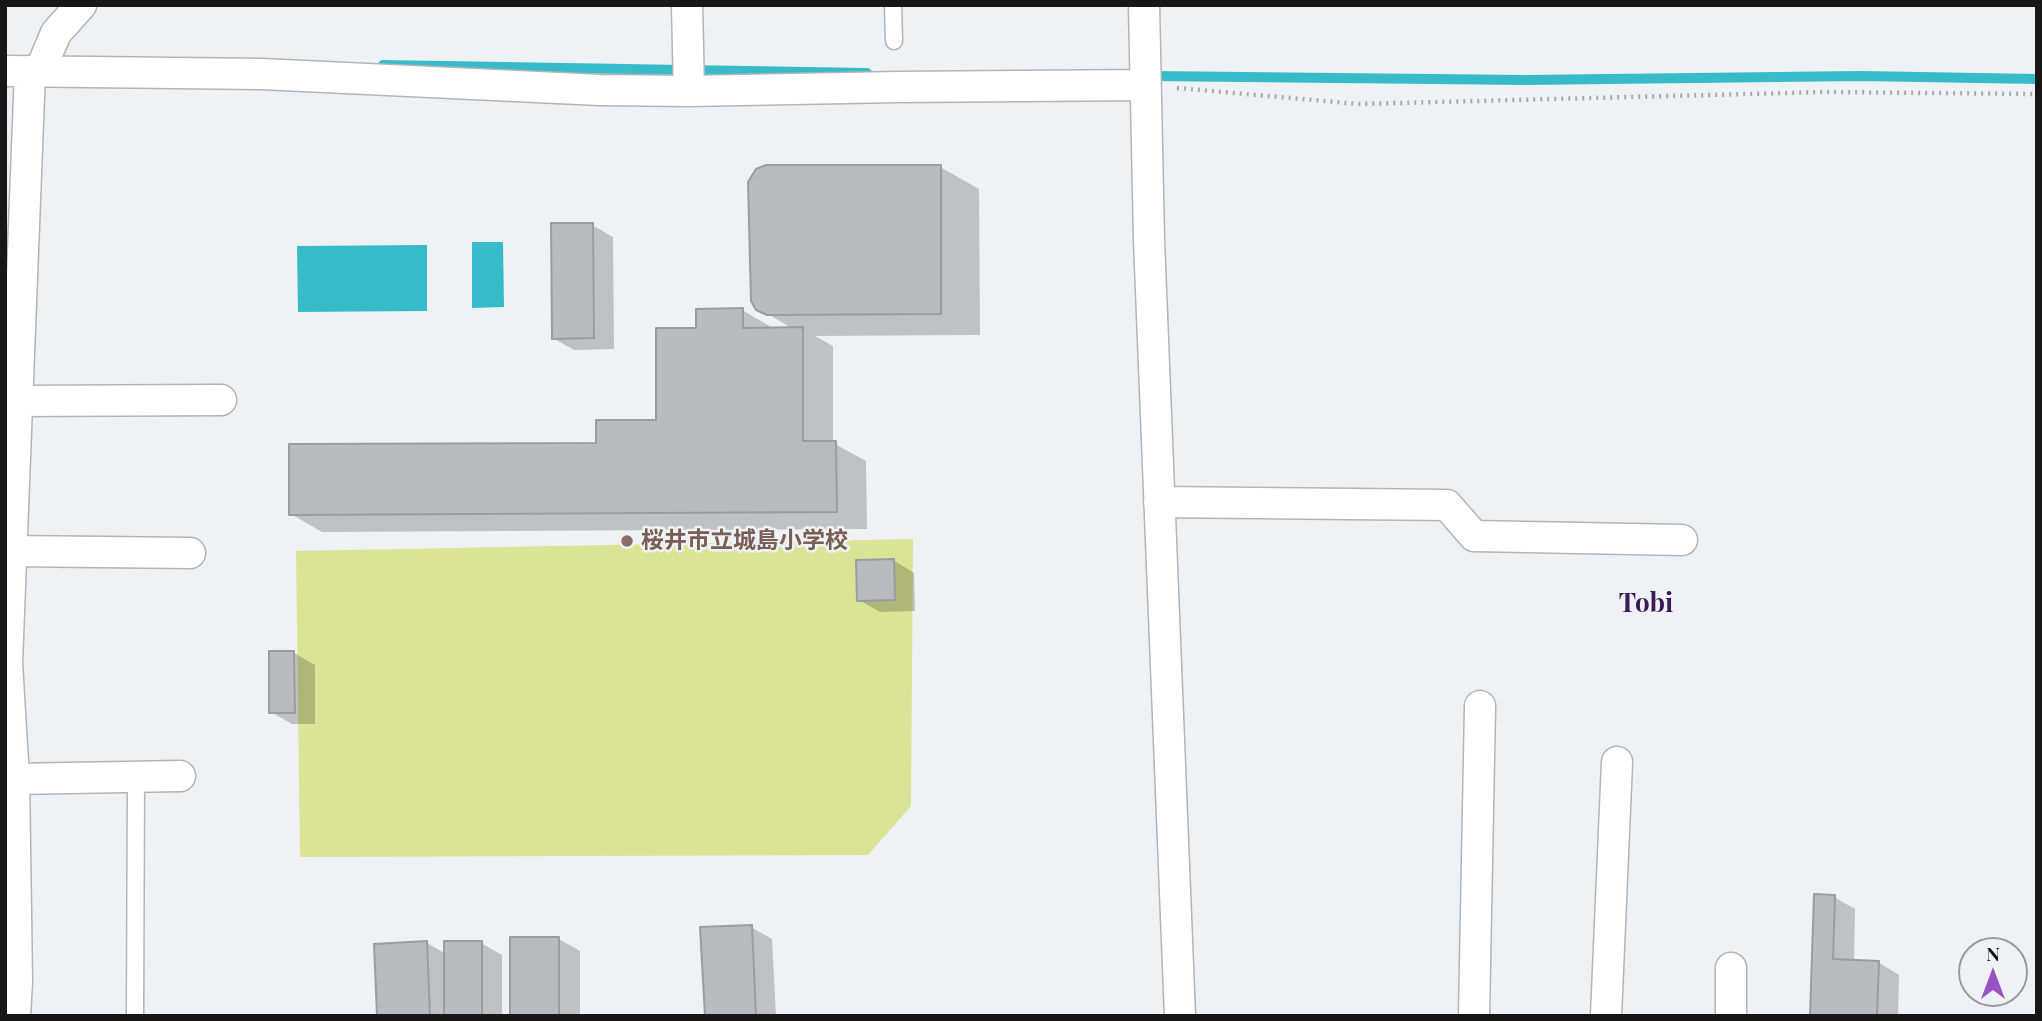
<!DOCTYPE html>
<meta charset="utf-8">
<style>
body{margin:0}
#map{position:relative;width:2042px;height:1021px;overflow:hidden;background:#eff2f4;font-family:"Playfair Display",serif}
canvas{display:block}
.frame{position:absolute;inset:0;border:7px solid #171718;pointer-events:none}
.north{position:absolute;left:1958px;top:937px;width:70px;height:70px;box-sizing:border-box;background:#eff2f4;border:2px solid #999a9c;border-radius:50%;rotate:0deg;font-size:19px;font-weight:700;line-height:28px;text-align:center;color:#171718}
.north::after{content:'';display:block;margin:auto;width:24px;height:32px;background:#9752c6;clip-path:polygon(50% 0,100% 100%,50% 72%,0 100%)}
</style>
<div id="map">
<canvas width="2042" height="1021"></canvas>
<div class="frame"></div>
<div class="north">N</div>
</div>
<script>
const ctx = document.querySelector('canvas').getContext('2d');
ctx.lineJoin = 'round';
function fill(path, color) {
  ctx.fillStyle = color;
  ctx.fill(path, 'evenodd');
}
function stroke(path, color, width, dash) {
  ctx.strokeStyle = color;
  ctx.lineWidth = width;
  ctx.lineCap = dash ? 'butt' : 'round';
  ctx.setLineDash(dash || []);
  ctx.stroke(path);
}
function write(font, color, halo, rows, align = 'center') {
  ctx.font = font + ' "Playfair Display","Noto Sans JP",serif';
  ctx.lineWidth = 5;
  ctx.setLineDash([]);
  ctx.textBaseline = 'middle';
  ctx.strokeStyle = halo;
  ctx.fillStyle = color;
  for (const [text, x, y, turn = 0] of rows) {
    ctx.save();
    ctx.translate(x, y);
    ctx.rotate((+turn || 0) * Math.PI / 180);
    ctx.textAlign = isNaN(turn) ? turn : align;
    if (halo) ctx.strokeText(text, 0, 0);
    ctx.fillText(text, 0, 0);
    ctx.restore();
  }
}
fill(new Path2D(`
 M913,539L911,806L868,855L300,857L296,551Z`), '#dae496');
fill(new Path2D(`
 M472,242H503L504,307L472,308Z
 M427,245V311L298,312L297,246Z`), '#38bbc9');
fill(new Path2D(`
 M940,167L979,189L980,335L815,336L833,346V443L866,461L867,529L322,532L291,514L598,444L658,422L698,329L742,310L773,328L793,329L758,308Z
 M592,225L613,237L614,349L574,350L553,338Z
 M893,560L914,573L915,611L880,612L859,600Z
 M294,653L315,665V724H292L271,712Z
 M1834,897L1855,909L1854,962H1878L1899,975L1898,1016H1811Z
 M751,927L772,939L776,1016H707Z
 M559,939L580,951V1016H512Z
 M427,943L446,954L481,943L502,955V1016H379Z`), '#0003');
stroke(new Path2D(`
 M383,65L867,73
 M1149,76L1525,80L1861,76L2037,79`), '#38bbc9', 10);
const building = new Path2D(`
 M766,165H941V314L767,315L756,310L751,301L748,182L756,169Z
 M551,223H593L594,338L552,339Z
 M743,308V328L803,327V441H836L837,512L289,515V444L596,443V420H656V328H696V309Z
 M894,559L895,600L857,601L856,560Z
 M269,651H294L295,713H269Z
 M1814,894L1835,895L1833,959L1879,961L1877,1016H1810Z
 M752,925L756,1016H705L700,927Z
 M510,937H559V1016H510Z
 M427,941L430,1016H377L374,944Z
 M444,941H482V1016H444Z`);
fill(building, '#b9bcbe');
stroke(building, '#9a9d9f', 2);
const service = new Path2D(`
 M893,5L894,41
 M135,1016L136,778`);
const minor = new Path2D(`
 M687,5L689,91
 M1144,5L1149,240L1180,1016
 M5,71L261,74L600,90L689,91L897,87L1145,85
 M40,71L56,33L81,5
 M17,401L221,400
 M1159,502L1447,505L1474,536L1682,540
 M11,551L190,553
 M14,779L180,776
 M1731,968V1016
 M15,1016L17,982L14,779L7,663L30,71
 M1474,1016L1480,706
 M1606,1016L1617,762`);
stroke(service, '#b2b5b7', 19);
stroke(minor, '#b2b5b7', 33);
stroke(new Path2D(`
 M1177,88L1359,104L1825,92L2037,94`), '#a8aaac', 4.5, [2, 5]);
stroke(service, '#fff', 16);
stroke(minor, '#fff', 30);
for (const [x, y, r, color] of [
 [627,541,7,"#8d6e63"]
]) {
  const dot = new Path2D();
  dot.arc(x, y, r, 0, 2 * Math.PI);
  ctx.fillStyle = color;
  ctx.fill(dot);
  stroke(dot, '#eff2f4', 2.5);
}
write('bold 23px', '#785e54', '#eff2f4', [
 ["桜井市立城島小学校",641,541]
], 'left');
write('bold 26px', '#3c1b52', '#eff2f4', [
 ["Tobi",1646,604]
]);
</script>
